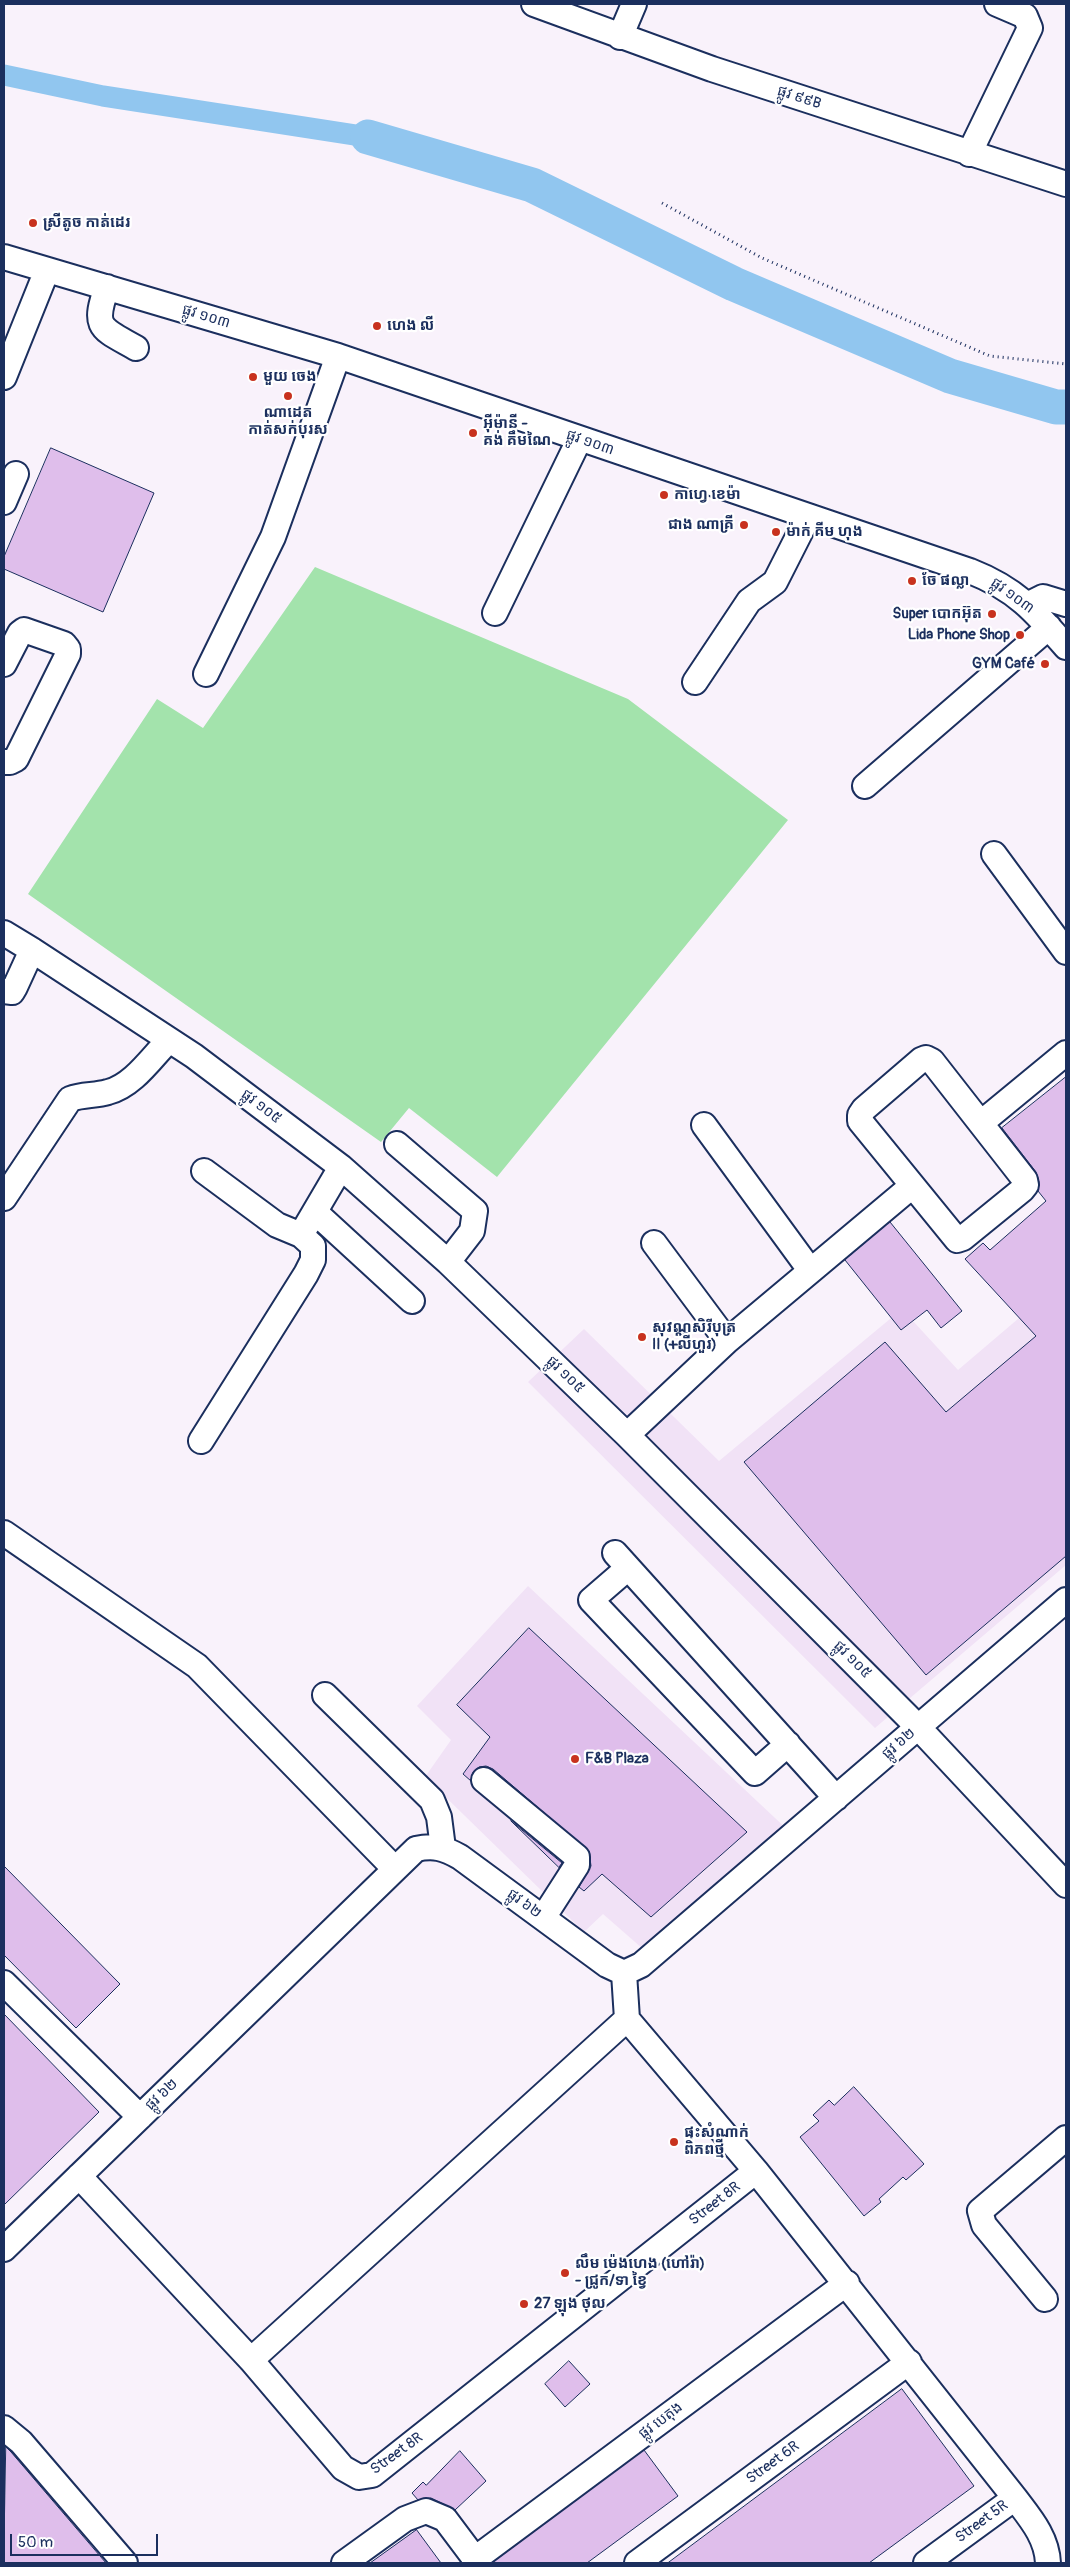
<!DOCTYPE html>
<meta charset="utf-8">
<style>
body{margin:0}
#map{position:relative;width:1070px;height:2567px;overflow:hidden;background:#f9f2fb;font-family:Pangolin,sans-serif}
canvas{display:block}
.frame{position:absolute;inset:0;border:5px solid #1b2f5e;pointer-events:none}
.scale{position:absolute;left:10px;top:2534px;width:148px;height:22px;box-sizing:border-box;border:2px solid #1b2f5e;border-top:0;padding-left:6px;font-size:15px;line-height:18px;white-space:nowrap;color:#1b2f5e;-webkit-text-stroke:4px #fff;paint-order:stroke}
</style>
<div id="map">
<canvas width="1070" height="2567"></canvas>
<div class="frame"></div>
<div class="scale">50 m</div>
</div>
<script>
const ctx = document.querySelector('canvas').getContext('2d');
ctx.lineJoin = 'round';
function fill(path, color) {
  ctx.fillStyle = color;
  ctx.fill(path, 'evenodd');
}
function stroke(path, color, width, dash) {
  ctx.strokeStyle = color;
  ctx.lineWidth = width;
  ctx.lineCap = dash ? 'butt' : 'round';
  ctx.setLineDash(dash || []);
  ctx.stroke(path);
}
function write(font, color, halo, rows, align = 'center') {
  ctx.font = font + ' Pangolin,"Noto Sans Khmer",sans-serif';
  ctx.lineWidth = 4.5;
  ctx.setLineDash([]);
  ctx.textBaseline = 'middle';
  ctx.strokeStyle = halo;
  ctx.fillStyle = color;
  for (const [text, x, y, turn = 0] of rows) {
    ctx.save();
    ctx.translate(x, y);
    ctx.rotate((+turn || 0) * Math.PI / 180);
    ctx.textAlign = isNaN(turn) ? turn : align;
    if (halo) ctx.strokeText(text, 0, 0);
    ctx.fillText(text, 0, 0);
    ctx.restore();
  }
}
fill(new Path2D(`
 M1066,1278V1565L875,1728L528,1382L584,1329L719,1461L902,1309L958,1370Z
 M528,1586L791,1833L651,1956L603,1914L584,1932L425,1777L451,1740L417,1706Z`), '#f1e2f6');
fill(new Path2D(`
 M315,567L628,699L788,820L497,1177L409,1108L381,1142L28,894L157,699L203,728Z`), '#a3e3ac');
stroke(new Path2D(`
 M4,75L103,96L368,137`), '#91c6ef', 21);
stroke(new Path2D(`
 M368,137L532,185L734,284L950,376L1056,407H1066`), '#91c6ef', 35);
const building = new Path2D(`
 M51,448L154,493L103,612L4,569V557Z
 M1066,1077V1556L926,1675L744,1462L885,1342L946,1412L1036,1336L965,1259L983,1243L990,1250L1046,1201L1038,1191L1039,1182L1036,1172L1002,1128Z
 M890,1222L962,1311L941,1328L927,1310L901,1330L845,1260Z
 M529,1628L747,1832L651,1917L602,1874L584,1891L579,1887L591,1866L589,1851L493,1769L486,1766L479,1767L473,1772L471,1781L463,1774L490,1737L457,1705Z
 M511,1821L562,1863L559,1867Z
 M4,1866L120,1984L76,2028L4,1955Z
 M4,2014L99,2112L4,2205Z
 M854,2087L924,2164L906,2180L903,2177L879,2199L881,2202L864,2216L800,2137L819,2121L813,2115L829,2100L834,2105Z
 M569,2361L590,2384L565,2407L545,2384Z
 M902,2389L974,2486L869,2563H668Z
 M6,2447L11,2452L106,2563H4Z
 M644,2450L678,2496L587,2563H492Z
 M460,2451L486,2481L455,2510L431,2498L418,2500L412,2493L423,2482L426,2485Z
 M416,2529L441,2563H370L416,2530Z`);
fill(building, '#dfbeeb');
stroke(building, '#1b2f5e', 1);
const minor = new Path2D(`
 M534,4L712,69L1066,184
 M620,37L634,4
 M969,154L1030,28L1025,16L997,4
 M4,257L338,356L970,571C1016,589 1035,611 1066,647
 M107,287C92,329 101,328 136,348
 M4,377L47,270
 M4,502L16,474
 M1029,604L1043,597L1066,604
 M495,613L579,440
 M4,664L20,633L24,630L64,644L68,649V654L16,759L10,762H4
 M206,674L273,537L338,356
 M695,682L749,601L775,582L808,517
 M865,786L1049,627
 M994,854L1066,952
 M4,933L32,950L194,1056L341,1167L448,1262L627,1435L918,1727L1066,1885
 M4,991L12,992L15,987L32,950
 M926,1058L932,1061L1025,1180L1026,1185L1022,1190L963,1238L957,1240L860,1121V1115L864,1109L921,1060Z
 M981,1123L1066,1053
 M704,1125L810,1270
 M397,1144L475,1211L472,1231L448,1262
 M204,1171L277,1225L301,1235L341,1167
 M4,1198L70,1099C83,1094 95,1096 108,1092C133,1086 152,1057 169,1040
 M315,1212L412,1301
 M654,1243L727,1341
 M627,1435L727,1341L912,1186
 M201,1441L306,1274L313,1260V1246L301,1235
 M4,1533L197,1666L395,1869
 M615,1553L836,1798
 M628,1568L591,1600L755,1773L788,1744
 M325,1695L432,1800L439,1817L443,1848
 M484,1780L577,1857V1865L543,1918
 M624,1973L627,2019L756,2171L1015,2498C1030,2518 1047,2537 1048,2563
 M624,1973L641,1965L1066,1600
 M4,1983L140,2117
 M79,2176L251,2360L343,2468L359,2477L372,2475L756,2171
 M4,2249L416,1849C434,1845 444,1848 460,1857L607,1965L624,1973
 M1045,2299L984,2225L980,2211L1066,2138
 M251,2360L627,2019
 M4,2428L21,2442L125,2563
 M475,2559L847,2283
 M344,2563L405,2519L426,2511L445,2519L478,2563
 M637,2563L909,2362
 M926,2563L1015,2498`);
stroke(minor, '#1b2f5e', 28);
stroke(new Path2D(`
 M662,203L762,258L990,356L1066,364`), '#1b2f5e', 3, [1, 4]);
stroke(minor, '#fff', 24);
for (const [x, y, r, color] of [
 [33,223,5,"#c8321e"],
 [377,326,5,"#c8321e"],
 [253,377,5,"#c8321e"],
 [288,396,5,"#c8321e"],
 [473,433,5,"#c8321e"],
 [664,495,5,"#c8321e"],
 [744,525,5,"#c8321e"],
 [776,532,5,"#c8321e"],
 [912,581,5,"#c8321e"],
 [992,614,5,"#c8321e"],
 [1020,635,5,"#c8321e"],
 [1045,664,5,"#c8321e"],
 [642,1337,5,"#c8321e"],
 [575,1759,5,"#c8321e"],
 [674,2142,5,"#c8321e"],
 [565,2273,5,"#c8321e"],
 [524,2304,5,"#c8321e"]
]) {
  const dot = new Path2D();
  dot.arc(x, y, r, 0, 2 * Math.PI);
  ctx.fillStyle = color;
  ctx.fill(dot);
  stroke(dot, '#fff', 2);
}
write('15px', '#1b2f5e', '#fff', [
 ["ផ្លូវ ៩៩B",799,98,18],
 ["ផ្លូវ ១០៣",206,317,17],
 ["ផ្លូវ ១០៣",590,443,19],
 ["ផ្លូវ ១០៣",1012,596,36],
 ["ផ្លូវ ១០៥",261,1107,37],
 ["ផ្លូវ ១០៥",565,1375,44],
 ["ផ្លូវ ១០៥",852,1660,45],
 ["ផ្លូវ ៦២",899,1744,-41],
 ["ផ្លូវ ៦២",524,1904,36],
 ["ផ្លូវ ៦២",162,2095,-44],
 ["Street 8R",715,2204,-38],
 ["ផ្លូវ បេតុង",661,2421,-37],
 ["Street 8R",397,2454,-36],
 ["Street 6R",773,2463,-36],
 ["Street 5R",982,2522,-36]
]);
write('bold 15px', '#1b2f5e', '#fff', [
 ["ស្រីតូច កាត់ដេរ",43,223],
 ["ហេង លី",387,326],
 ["មួយ ចេង",263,377],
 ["ណាដេត",288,413,"center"],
 ["កាត់សក់បុរស",288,430,"center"],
 ["អ៊ីម៉ានី -",483,424],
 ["គង់ គឹមណៃ",483,441],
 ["កាហ្វេ ខេម៉ា",674,495],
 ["ជាង ណាគ្រី",734,525,"right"],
 ["ម៉ាក់ គីម ហុង",786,532],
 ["ចែ ផល្លា",922,581],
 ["Super បោកអ៊ុត",982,614,"right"],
 ["Lida Phone Shop",1010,635,"right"],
 ["GYM Café",1035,664,"right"],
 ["សុវណ្ណសិរីបុត្រ",652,1328],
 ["II (+លីហួរ)",652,1345],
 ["F&B Plaza",585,1759],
 ["ផ្ទះសំណាក់",684,2133],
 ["ពិភពថ្មី",684,2150],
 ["លឹម ម៉េងហេង (ហៅរ៉ា)",575,2264],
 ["- ជ្រូក/ទា ខ្វៃ",575,2281],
 ["27 ឡុង ថុល",534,2304]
], 'left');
</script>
